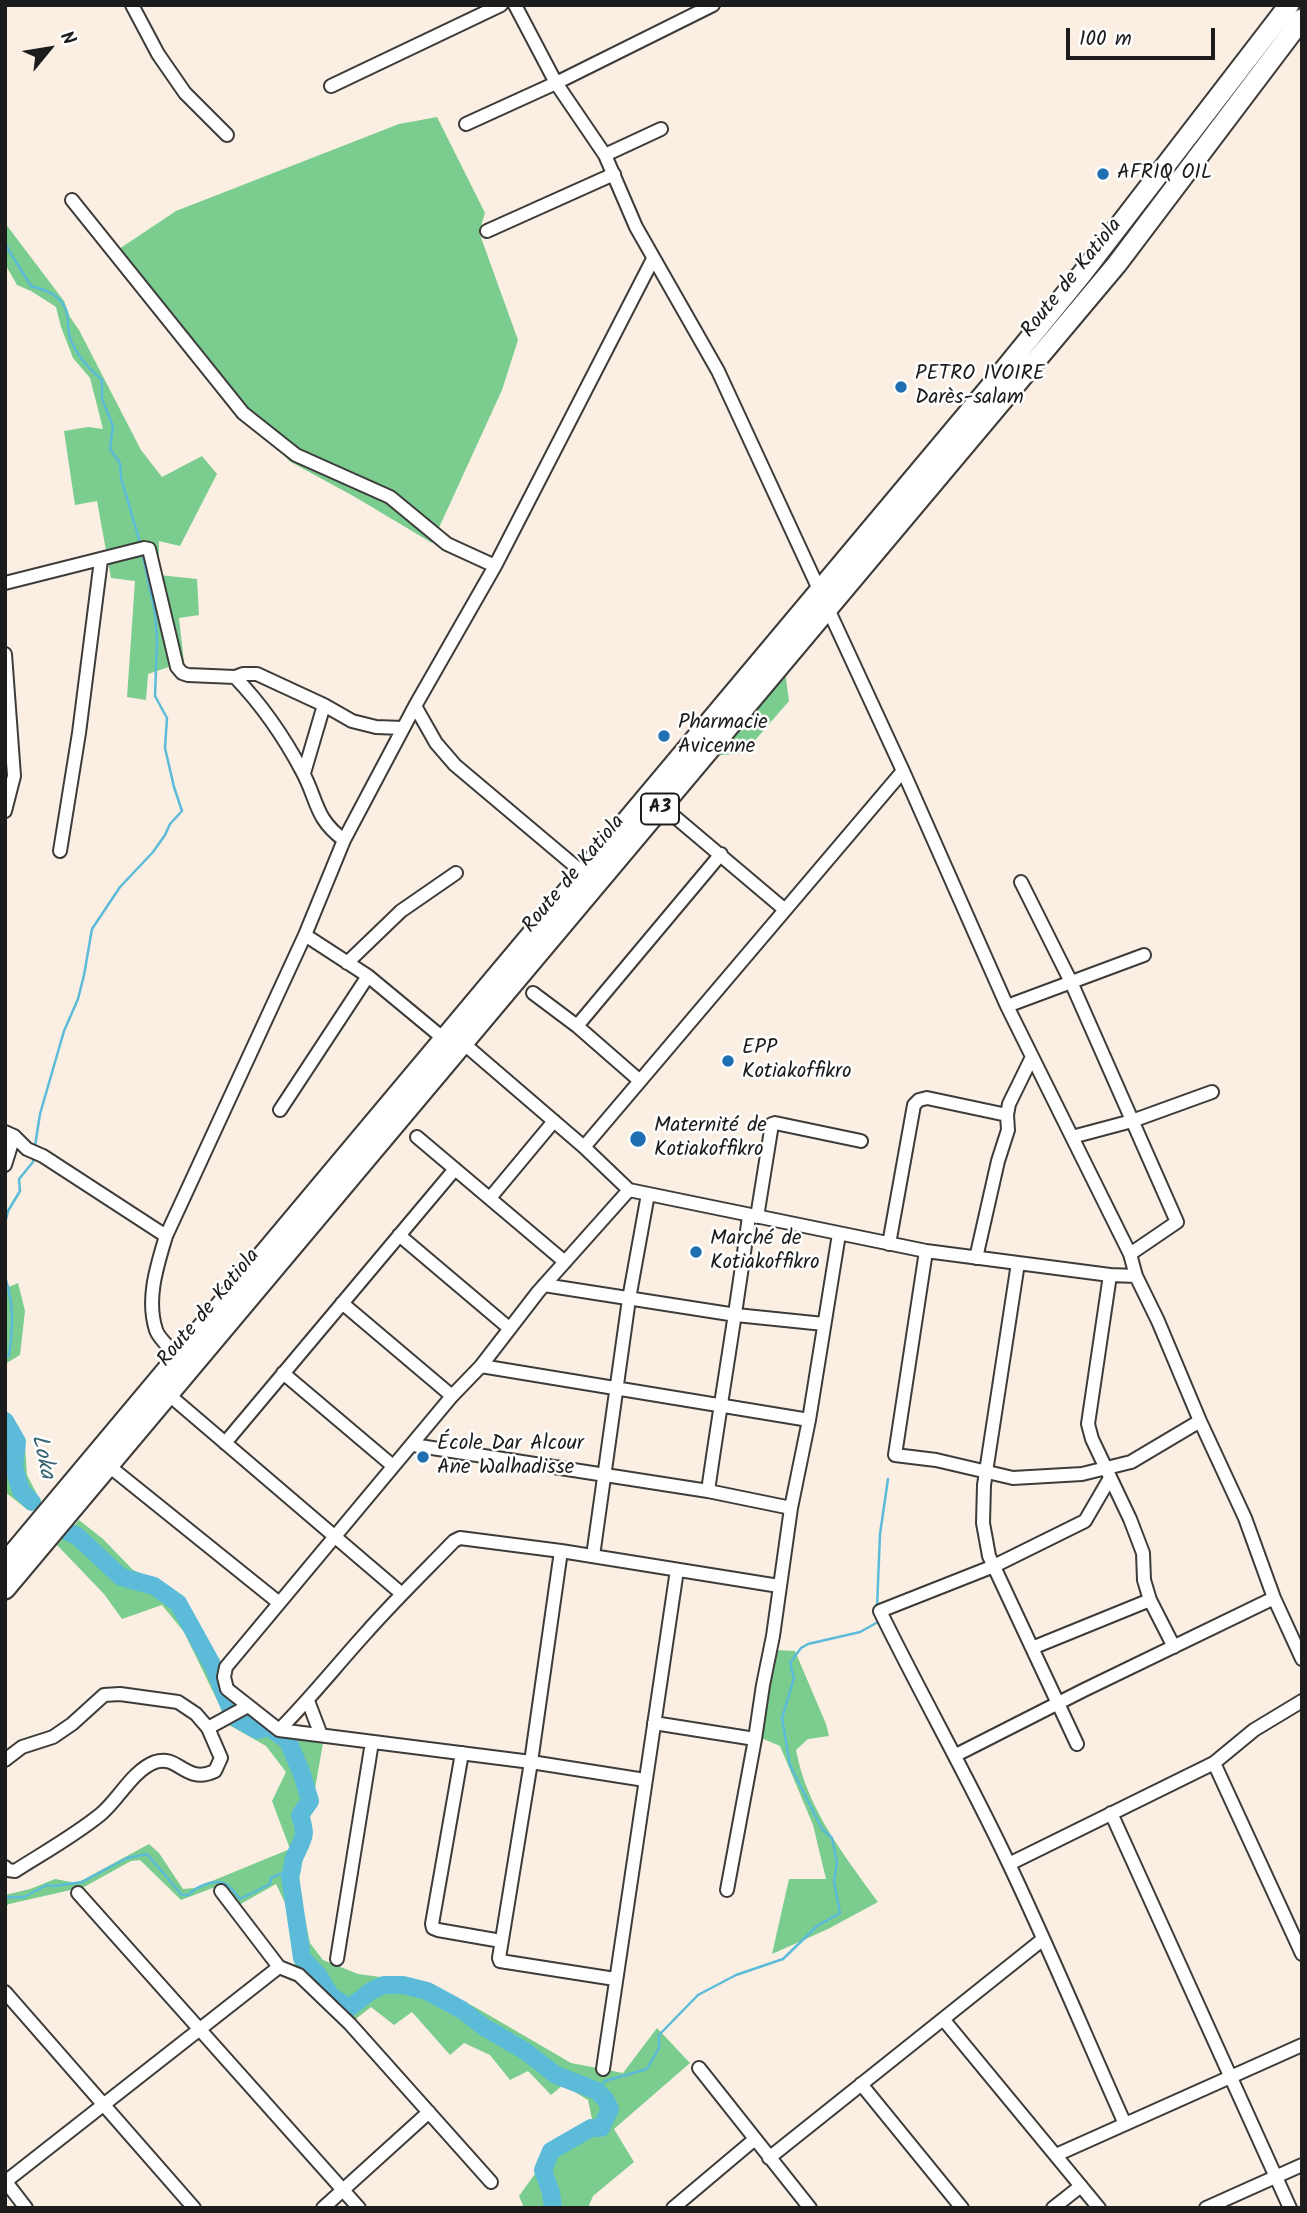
<!DOCTYPE html>
<meta charset="utf-8">
<style>
body{margin:0}
#map{position:relative;width:1307px;height:2213px;overflow:hidden;background:#faefe2;font-family:Kalam,sans-serif}
canvas{display:block}
.frame{position:absolute;inset:0;border:7px solid #1c1c1c;pointer-events:none}
.north{position:absolute;left:14px;top:14px;width:70px;height:70px;-webkit-text-stroke:5px #fff;paint-order:stroke;rotate:60deg;font-size:19px;font-weight:700;line-height:28px;text-align:center;color:#1c1c1c}
.north::after{content:'';display:block;margin:auto;width:24px;height:32px;background:#1c1c1c;clip-path:polygon(50% 0,100% 100%,50% 72%,0 100%)}
.scale{position:absolute;left:1066px;top:28px;width:149px;height:32px;box-sizing:border-box;border:4px solid #1c1c1c;border-top:0;padding-left:9px;font-size:21px;line-height:24px;white-space:nowrap;color:#1c1c1c;-webkit-text-stroke:5px #fff;paint-order:stroke}
</style>
<div id="map">
<canvas width="1307" height="2213"></canvas>
<div class="frame"></div>
<div class="north">N</div>
<div class="scale">100 m</div>
</div>
<script>
const ctx = document.querySelector('canvas').getContext('2d');
ctx.lineJoin = 'round';
function fill(path, color) {
  ctx.fillStyle = color;
  ctx.fill(path, 'evenodd');
}
function stroke(path, color, width, dash) {
  ctx.strokeStyle = color;
  ctx.lineWidth = width;
  ctx.lineCap = dash ? 'butt' : 'round';
  ctx.setLineDash(dash || []);
  ctx.stroke(path);
}
function write(font, color, halo, rows, align = 'center') {
  ctx.font = font + ' Kalam,sans-serif';
  ctx.lineWidth = 5;
  ctx.setLineDash([]);
  ctx.textBaseline = 'middle';
  ctx.strokeStyle = halo;
  ctx.fillStyle = color;
  for (const [text, x, y, turn = 0] of rows) {
    ctx.save();
    ctx.translate(x, y);
    ctx.rotate((+turn || 0) * Math.PI / 180);
    ctx.textAlign = isNaN(turn) ? turn : align;
    if (halo) ctx.strokeText(text, 0, 0);
    ctx.fillText(text, 0, 0);
    ctx.restore();
  }
}
fill(new Path2D(`
 M437,117L485,213L479,232L518,340L502,390L432,543L355,497L289,461L119,249L176,211L399,124Z
 M5,223L64,301L70,317L79,330L141,450L162,477L202,456L217,474L180,546L159,541V575L197,579L199,615L179,618L184,662L148,674L146,700L127,697L135,581L111,578L97,501L75,505L64,431L88,427L103,429L90,378L73,358L61,327L56,307L31,291L17,285L5,264Z
 M785,671L789,701L744,753L712,756Z
 M18,1283L25,1311L20,1355L5,1364L6,1288Z
 M5,1411L25,1445L27,1475L39,1498L28,1510L5,1492Z
 M79,1520L103,1539L133,1570L160,1582L195,1618L229,1696L272,1731L323,1743L298,1885L310,1943L323,1960L358,1974L426,1983L475,2007L571,2063L623,2073L657,2028L690,2063L614,2129L634,2162L593,2196L588,2208H524L519,2196L555,2146L584,2129L592,2119L588,2100L563,2085L551,2095L528,2071L510,2080L490,2055L464,2043L450,2055L412,2012L394,2025L371,2007L352,2022L296,1969L285,1903L276,1884L239,1905L218,1886L181,1900L140,1860L131,1861L84,1887L9,1904L5,1907V1895L30,1889L55,1879L77,1883L149,1844L159,1853L183,1889L195,1888L290,1849L272,1801L286,1772L266,1746L229,1725L184,1632L162,1605L122,1619L104,1594L57,1545Z
 M775,1650L795,1651L826,1724L829,1736L808,1739L796,1750C807,1809 844,1855 878,1902L828,1929L772,1954L789,1879H826L813,1825L780,1746L761,1738L765,1687Z`), '#7bcd8f');
stroke(new Path2D(`
 M5,241L8,249L31,286C47,290 63,296 67,314C69,323 67,331 71,341C78,357 89,369 102,380V399L113,426L110,449L120,463L121,478L141,546
 M35,1146L40,1114L64,1031L78,999L84,975L92,929L120,887L153,852L165,835L170,824L182,811L174,787L165,748L167,718L155,696L157,640L155,613L142,552
 M5,1223L8,1211L20,1191L19,1179L33,1162L34,1156
 M5,1277C14,1304 13,1327 9,1355L5,1358
 M877,1608L880,1534L888,1479
 M5,1897H24L47,1885L55,1886L82,1882L127,1858L147,1854L182,1895H188C196,1887 216,1877 227,1885C232,1888 236,1895 240,1899L270,1884L271,1878L280,1874L290,1876
 M597,2091L605,2081L647,2069L659,2048V2035L698,1995L736,1975L783,1959L817,1926L840,1913L834,1881L837,1863L832,1838L822,1829L790,1765L782,1718L794,1678L790,1663L801,1648L808,1644L860,1632L878,1622L877,1619`), '#5bbbd9', 2.5);
stroke(new Path2D(`
 M5,1421L17,1442L14,1467L21,1491L32,1502
 M66,1531L77,1536L121,1577L154,1586L178,1603L213,1666L234,1717L257,1730L269,1727L288,1741L302,1774L310,1801L300,1815C307,1837 304,1835 296,1854C292,1860 293,1869 290,1876L302,1958L318,1975L330,1995L349,2008L371,1991L384,1985H403L427,1991L462,2010L484,2027L525,2051L556,2075L597,2091L605,2099L610,2109L601,2128H591L551,2151L543,2170L551,2193L553,2208`), '#5bbbd9', 18);
const minor = new Path2D(`
 M132,5L158,54L185,93L227,135
 M515,5L556,83L605,155L636,227L718,371L903,771L1007,1006L1130,1254L1136,1276L1158,1321L1200,1421L1245,1518L1274,1598L1302,1659
 M331,86L501,5
 M466,124L556,83L713,5
 M605,155L661,129
 M72,200L243,413L296,455L390,497L447,544L495,566
 M487,231L614,174
 M5,583L144,548L149,549L177,667L182,673L188,675L235,677C261,704 284,737 302,771C318,800 314,818 344,840
 M5,654L14,776L5,811
 M235,677L243,674H257L324,705L352,721L376,727L403,728
 M415,706L436,743L455,765L582,872
 M304,773L324,705
 M662,806L784,909
 M60,851L79,733L101,560
 M1021,882L1071,982L1177,1222L1130,1254
 M305,935L368,976L444,1039
 M347,963L401,911L456,873
 M533,993L577,1026L640,1081
 M1007,1006L1144,955
 M577,1026L721,854
 M463,1043L584,1147L629,1190L926,1251L1110,1275L1136,1276
 M280,1110L368,976
 M5,1132L14,1136L27,1149L43,1156L166,1236
 M417,1137L565,1262
 M1072,1137L1132,1121L1212,1092
 M584,1147L903,771
 M5,1165L14,1136
 M629,1190L538,1292L481,1366L452,1396L226,1667L224,1677L227,1689L279,1730L531,1762L645,1780
 M490,1198L554,1121
 M757,1217L772,1124L775,1123L861,1141
 M399,1235L509,1328
 M889,1244L914,1105L919,1100L927,1098L1007,1115
 M926,1251L895,1455L936,1460L1013,1478L1082,1474L1131,1462L1200,1421
 M976,1258L998,1161L1008,1130L1007,1115L1009,1104L1032,1057
 M1018,1263L984,1485L983,1523L989,1556L1077,1744
 M1110,1275L1088,1424L1092,1439L1130,1519L1143,1553L1144,1580L1150,1600L1174,1647
 M544,1285L736,1315L824,1324
 M342,1303L452,1396
 M178,1356C171,1349 159,1339 156,1330C146,1299 157,1266 166,1236L305,935L344,840L415,706L495,566L653,259
 M481,1366L809,1420
 M283,1373L393,1466
 M168,1394L402,1594
 M225,1443L455,1169
 M413,1445L708,1491L791,1508
 M109,1466L278,1602
 M1110,1478L1085,1521L994,1566L880,1611C921,1695 968,1777 1008,1862C1049,1948 1086,2037 1125,2124
 M708,1491C721,1399 737,1308 749,1216
 M561,1551L531,1762L499,1958L500,1961L615,1979
 M593,1556L629,1299L648,1194
 M1032,1648L1150,1600
 M308,1701L321,1735
 M654,1723L755,1739
 M279,1730C309,1700 336,1666 365,1634C393,1602 424,1572 454,1541L460,1538L561,1551L779,1586
 M462,1753L432,1924L433,1928L438,1930L501,1941
 M956,1755L1084,1690L1274,1598
 M5,1760L22,1747L53,1737L72,1724L104,1695L120,1694L178,1702L196,1714L208,1728
 M1214,1763L1302,1954
 M1111,1813L1290,2208
 M1009,1864L1214,1763L1254,1730L1302,1701
 M5,1867L8,1870L15,1871C43,1853 74,1836 101,1814C119,1799 132,1771 155,1762C179,1754 185,1785 215,1771L221,1758L208,1728L248,1706
 M727,1890L755,1739L763,1685L773,1636L791,1508L809,1420L839,1234
 M221,1891L279,1967L299,1975L350,2024L491,2182
 M78,1893L359,2208
 M337,1959L372,1742
 M5,1992L194,2208
 M943,2019L1099,2208
 M699,2068L810,2208
 M603,2069L677,1570
 M861,2084L962,2208
 M1056,2155L1302,2045
 M769,2158L1042,1940
 M5,2182L279,1967
 M6,2182L26,2208
 M323,2208L429,2112
 M673,2208L755,2139
 M1053,2208L1081,2186
 M1206,2208L1302,2165`);
const trunk = new Path2D(`
 M5,1563L990,387L1082,274L1289,5
 M5,1589L1117,264L1302,19`);
stroke(minor, '#3d3c3a', 16);
stroke(trunk, '#3d3c3a', 23);
stroke(minor, '#fff', 12);
stroke(trunk, '#fff', 19);
for (const [x, y, r, color] of [
 [1103,174,7,"#1f6fb2"],
 [901,387,7,"#1f6fb2"],
 [664,736,7,"#1f6fb2"],
 [728,1061,7,"#1f6fb2"],
 [638,1139,9,"#1f6fb2"],
 [696,1252,7,"#1f6fb2"],
 [423,1457,7,"#1f6fb2"]
]) {
  const dot = new Path2D();
  dot.arc(x, y, r, 0, 2 * Math.PI);
  ctx.fillStyle = color;
  ctx.fill(dot);
  stroke(dot, '#fff', 2.5);
}
for (const [x, y, w] of [
 [660,809,38]
]) {
  const box = new Path2D();
  box.roundRect(x - w / 2, y - 15.5, w, 31, 5);
  ctx.fillStyle = '#fff';
  ctx.fill(box);
  stroke(box, '#1c1c1c', 2);
}
write('bold 19px', '#1c1c1c', null, [
 ["A3",660,809]
]);
write('21px', '#1c1c1c', '#fff', [
 ["AFRIQ OIL",1117,174],
 ["PETRO IVOIRE",915,375],
 ["Darès-salam",915,399],
 ["Pharmacie",678,724],
 ["Avicenne",678,748],
 ["EPP",742,1049],
 ["Kotiakoffikro",742,1073],
 ["Maternité de",654,1127],
 ["Kotiakoffikro",654,1151],
 ["Marché de",710,1240],
 ["Kotiakoffikro",710,1264],
 ["École Dar Alcour",437,1445],
 ["Ane Walhadisse",437,1469]
], 'left');
write('21px', '#1c1c1c', '#fff', [
 ["Route de Katiola",1073,279,-51],
 ["Route de Katiola",575,875,-50],
 ["Route de Katiola",210,1309,-50]
]);
write('italic 23px', '#386471', '#fff', [
 ["Loka",41,1457,78]
]);
</script>
